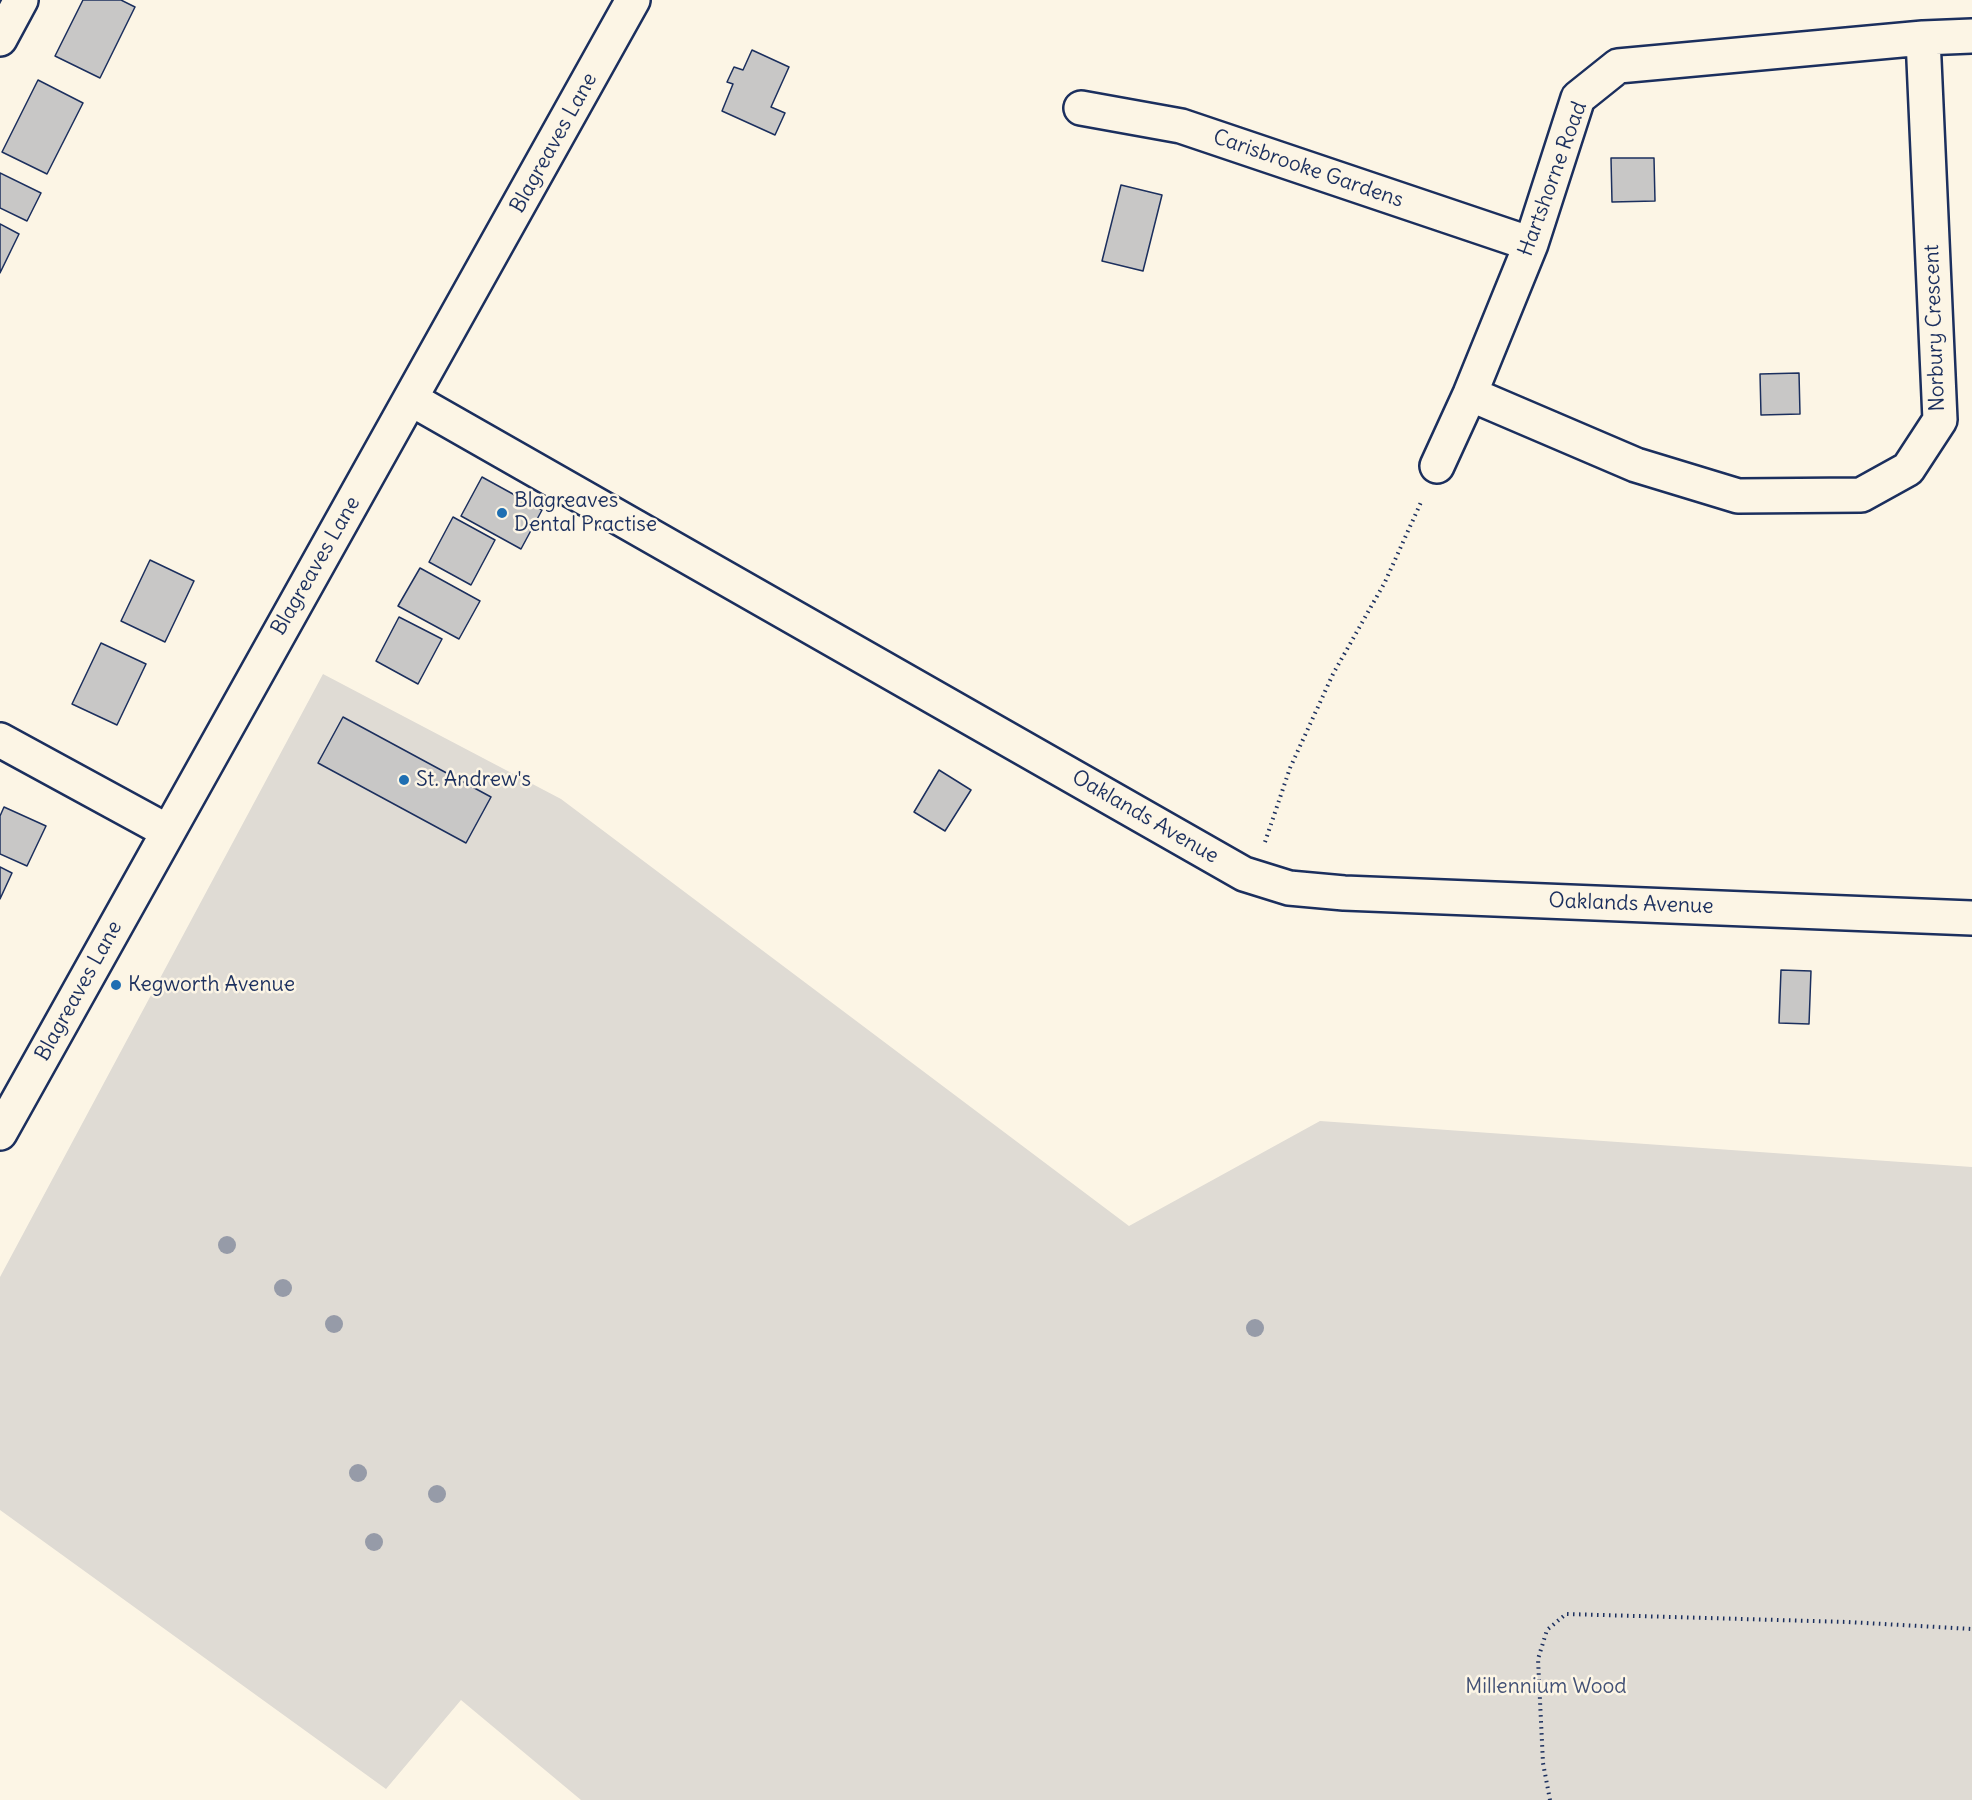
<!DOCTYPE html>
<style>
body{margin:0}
canvas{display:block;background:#fcf5e5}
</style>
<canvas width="1972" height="1800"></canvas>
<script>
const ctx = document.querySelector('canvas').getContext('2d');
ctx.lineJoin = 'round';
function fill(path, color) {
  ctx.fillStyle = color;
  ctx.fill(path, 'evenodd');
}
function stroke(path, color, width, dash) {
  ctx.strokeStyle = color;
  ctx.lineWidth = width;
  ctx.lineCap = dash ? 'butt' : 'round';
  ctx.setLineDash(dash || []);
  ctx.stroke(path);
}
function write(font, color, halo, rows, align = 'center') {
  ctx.font = font + ' Delius,sans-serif';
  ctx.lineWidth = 5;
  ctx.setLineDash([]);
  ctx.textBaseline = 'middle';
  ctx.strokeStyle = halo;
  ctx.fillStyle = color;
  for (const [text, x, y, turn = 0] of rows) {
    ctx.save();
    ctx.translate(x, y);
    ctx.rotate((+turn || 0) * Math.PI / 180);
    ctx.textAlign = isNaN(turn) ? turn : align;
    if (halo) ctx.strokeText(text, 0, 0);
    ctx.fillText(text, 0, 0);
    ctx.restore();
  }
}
fill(new Path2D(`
 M323,674L561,799L1129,1226L1320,1121L1972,1167V1800H581L461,1700L386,1789L0,1510V1277Z`), '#dfdbd4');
const building = new Path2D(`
 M83,0H121L135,7L100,78L55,56Z
 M752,50L789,67L771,107L785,113L775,135L722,111L733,84L727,82L734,67L743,70Z
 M38,80L83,103L47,174L2,152Z
 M1611,158H1654L1655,201L1612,202Z
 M0,173L41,193L27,221L0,208Z
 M1121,185L1162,195L1143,271L1102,261Z
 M0,224L19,234L0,273Z
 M1799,373L1800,414L1761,415L1760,374Z
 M482,477L542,510L521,549L461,516Z
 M453,517L495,540L471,585L429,562Z
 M150,560L194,581L165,642L121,621Z
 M420,568L480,601L459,639L398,606Z
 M399,617L442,639L418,684L376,661Z
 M101,643L146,664L117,725L72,704Z
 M343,717L491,797L466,843L318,763Z
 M939,770L971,790L945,831L914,812Z
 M4,807L46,826L27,866L0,854V816Z
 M0,867L12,873L0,899Z
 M1781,970L1811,971L1809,1024L1779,1023Z`);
fill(building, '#c8c7c6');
stroke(building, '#1b2f5e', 1.5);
const minor = new Path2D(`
 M0,39L21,0
 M1081,108L1181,126L1531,244
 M1470,394L1636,465L1738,496L1861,495L1908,469L1940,420L1923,38
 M411,399L1244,874L1289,888L1344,893L1972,918
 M1437,466L1470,394L1531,244L1578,98L1618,66L1923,38L1972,36
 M0,740L167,831
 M0,1133C209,754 423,378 633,0`);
stroke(minor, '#1b2f5e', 38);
stroke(new Path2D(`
 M1265,842L1290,768L1333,674L1385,582L1422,500
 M1550,1800L1543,1763L1538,1659L1547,1630L1566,1614L1848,1622L1972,1629`), '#1b2f5e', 4, [1.5, 4.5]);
stroke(minor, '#fcf5e5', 33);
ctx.fillStyle = '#969ba8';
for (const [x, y] of [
 [227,1245],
 [283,1288],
 [334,1324],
 [1255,1328],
 [358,1473],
 [437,1494],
 [374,1542]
]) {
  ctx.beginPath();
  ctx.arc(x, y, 9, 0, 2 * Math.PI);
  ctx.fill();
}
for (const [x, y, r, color] of [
 [502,513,6,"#1f6fb2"],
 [404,780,6,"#1f6fb2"],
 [116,985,6,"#1f6fb2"]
]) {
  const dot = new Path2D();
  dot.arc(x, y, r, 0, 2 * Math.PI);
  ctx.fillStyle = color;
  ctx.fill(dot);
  stroke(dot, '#fcf5e5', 2);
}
write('21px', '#1b2f5e', '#fcf5e5', [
 ["Blagreaves Lane",554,143,-61],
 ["Carisbrooke Gardens",1308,169,19],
 ["Hartshorne Road",1553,179,-70],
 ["Norbury Crescent",1935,328,-92],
 ["Blagreaves Lane",316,566,-60],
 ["Oaklands Avenue",1145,817,30],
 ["Oaklands Avenue",1631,904,2],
 ["Blagreaves Lane",79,991,-61]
]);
write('21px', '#1b2f5e', '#fcf5e5', [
 ["Blagreaves",514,501],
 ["Dental Practise",514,525],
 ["St. Andrew's",416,780],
 ["Kegworth Avenue",128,985]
], 'left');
write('21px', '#425176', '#fcf5e5', [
 ["Millennium Wood",1546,1687]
]);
</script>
